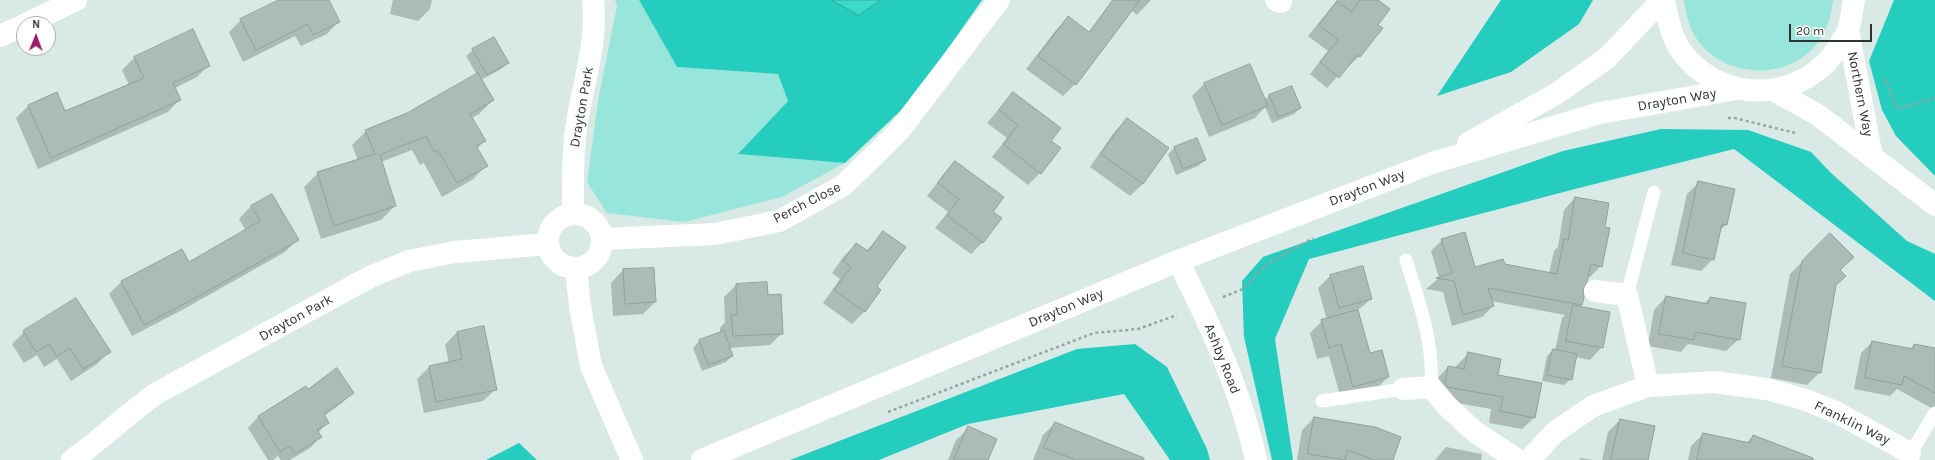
<!DOCTYPE html>
<style>
body{margin:0}
#map{position:relative;width:1935px;height:460px;overflow:hidden;background:#d8e9e6;font-family:Karla,sans-serif}
canvas{display:block}
.north{position:absolute;left:16px;top:16px;width:40px;height:40px;box-sizing:border-box;background:#fff;border:1px solid #abaead;border-radius:50%;rotate:1deg;font-size:11px;font-weight:700;line-height:16px;text-align:center;color:#2e3433}
.north::after{content:'';display:block;margin:auto;width:14px;height:18px;background:#9f1c6d;clip-path:polygon(50% 0,100% 100%,50% 72%,0 100%)}
.scale{position:absolute;left:1789px;top:24px;width:83px;height:18px;box-sizing:border-box;border:2px solid #2e3433;border-top:0;padding-left:5px;font-size:12px;line-height:14px;white-space:nowrap;color:#2e3433;-webkit-text-stroke:3px #fff;paint-order:stroke}
</style>
<div id="map">
<canvas width="1935" height="460"></canvas>
<div class="north">N</div>
<div class="scale">20 m</div>
</div>
<script>
const ctx = document.querySelector('canvas').getContext('2d');
ctx.lineJoin = 'round';
function fill(path, color) {
  ctx.fillStyle = color;
  ctx.fill(path, 'evenodd');
}
function stroke(path, color, width, dash) {
  ctx.strokeStyle = color;
  ctx.lineWidth = width;
  ctx.lineCap = dash ? 'butt' : 'round';
  ctx.setLineDash(dash || []);
  ctx.stroke(path);
}
function write(font, color, halo, rows, align = 'center') {
  ctx.font = font + ' Karla,sans-serif';
  ctx.lineWidth = 3.5;
  ctx.setLineDash([]);
  ctx.textBaseline = 'middle';
  ctx.strokeStyle = halo;
  ctx.fillStyle = color;
  for (const [text, x, y, turn = 0] of rows) {
    ctx.save();
    ctx.translate(x, y);
    ctx.rotate((+turn || 0) * Math.PI / 180);
    ctx.textAlign = isNaN(turn) ? turn : align;
    if (halo) ctx.strokeText(text, 0, 0);
    ctx.fillText(text, 0, 0);
    ctx.restore();
  }
}
fill(new Path2D(`
 M615,0H639L677,67L778,74L788,101L738,154L845,163L782,197L684,222L607,213L587,182L598,101L617,6Z
 M1684,0H1833V2C1831,13 1829,24 1823,34C1800,78 1736,82 1703,47C1691,34 1686,17 1684,0Z`), '#98e6db');
fill(new Path2D(`
 M639,0H832L859,14L881,0H982L911,101L845,163L738,154L788,101L778,74L677,67Z
 M1501,0H1593L1579,24L1511,72L1437,96Z
 M1894,0H1935V176L1896,136L1882,110L1869,61Z
 M1661,129L1748,130L1811,152L1830,172L1907,241L1935,254V301L1734,149L1575,189L1309,259L1275,339L1293,460H1272L1244,337L1242,281L1263,257L1563,151Z
 M1135,344L1167,367L1207,449L1210,460H1170L1124,394L968,424L879,460H790L1077,349Z
 M519,443L537,460H486Z`), '#25cdbe');
const water = new Path2D(`
 M832,0H881L859,15Z`);
fill(water, '#3bdaca');
stroke(water, '#37a89d', 1);
fill(new Path2D(`
 M282,0H328L339,21L327,34L301,46L295,36L243,62L229,32L241,20Z
 M393,0H432L430,9L418,21L390,14Z
 M1114,0H1151L1137,15L1131,10L1075,84L1063,96L1026,69L1056,30L1068,18L1088,33Z
 M1337,0H1376L1377,25L1359,56L1348,67L1347,66L1327,88L1310,74L1328,51L1308,36Z
 M192,31L209,65L197,77L175,88L180,99L168,112L38,169L16,118L28,106L56,94L64,112L129,85L122,70L134,58Z
 M473,50L508,63L501,69L481,80L493,100L479,114L472,118L484,141L477,149L486,166L472,180L442,197L424,163L420,165L412,150L381,162L395,206L381,220L321,239L304,187L318,173L358,160L352,145L366,131L407,114L477,75L466,56Z
 M1204,84L1264,100L1270,95L1300,108L1294,114L1272,123L1265,107L1255,118L1209,137L1192,96Z
 M1013,93L1050,141L1040,173L1028,185L992,157L1007,138L987,123Z
 M1127,119L1143,184L1130,196L1090,167L1115,131Z
 M1196,139L1205,160L1198,166L1176,175L1168,154L1174,148Z
 M955,162L992,212L983,242L971,254L935,228L948,212L927,196L943,175Z
 M1699,182L1733,189L1726,225L1719,231L1713,259L1701,271L1671,265L1687,194Z
 M1575,198L1604,228L1601,266L1590,277H1587L1582,289L1581,305L1579,307L1602,347L1590,360L1575,357L1571,379L1564,385L1542,381L1547,356L1553,350H1555L1562,318L1565,315L1491,301L1493,306L1482,317L1452,326L1443,292L1426,289L1439,278L1431,251L1442,240L1475,268L1504,265L1549,273L1554,251L1558,247L1564,210Z
 M251,206L297,240L285,252L184,309L132,336L109,294L121,282L189,264L246,231L239,219Z
 M884,232L875,286L880,290L864,312L852,324L823,303L840,279L832,273L844,256L856,244L866,251Z
 M1830,234L1839,270L1820,372L1807,385L1771,378L1790,274Z
 M1362,267L1371,299L1357,311L1369,354L1388,377L1376,389L1341,399L1329,356L1317,359L1310,333L1322,321L1327,320L1318,288L1330,276Z
 M623,270L655,302L643,314L613,316L611,283Z
 M766,283L767,296L782,333L770,345L729,348L732,356L726,362L702,371L693,348L699,341L720,333V328L725,322L724,297L736,285Z
 M1666,297L1703,304L1710,298L1739,339L1726,351L1688,344L1681,352L1648,346L1654,310Z
 M24,332L109,352L97,364L71,381L57,359L44,367L37,355L24,363L12,344Z
 M457,332L496,389L483,401L424,413L417,379L429,367L449,363L445,345Z
 M1872,342L1910,349L1914,345L1935,349V410L1897,389L1890,396L1854,389L1861,353Z
 M1468,354L1496,376L1535,417L1522,429L1489,423L1491,409L1435,399L1436,380L1448,367L1455,369L1456,366Z
 M306,387L308,390L353,392L342,403L324,416L328,422L318,433L320,437L310,448L290,460H281L278,456L273,460H268L248,428L258,417Z
 M1314,418L1392,460H1297L1302,430Z
 M1620,420L1647,460H1602L1608,432Z
 M1055,423L1096,441L1146,460H1033L1043,435Z
 M969,428L988,460H948L956,440Z
 M1703,434L1746,443L1753,436L1814,460H1688L1691,446Z
 M1446,447L1482,454L1481,460H1435Z
 M1581,458L1593,460H1579Z`), '#0003');
const building = new Path2D(`
 M279,0H329L340,22L313,35L308,24L256,50L240,19Z
 M1113,0H1140L1076,85L1038,56L1068,16L1089,32Z
 M1360,0H1378L1390,9L1378,25L1383,28L1360,57L1357,55L1339,78L1320,62L1338,40L1319,25L1337,1L1351,12Z
 M193,29L210,66L173,83L181,100L51,158L28,105L57,92L65,111L144,78L134,57Z
 M494,37L509,63L487,75L472,49Z
 M1250,64L1268,106L1222,125L1204,83Z
 M478,73L494,100L470,114L486,141L476,146L488,166L457,183L438,150L434,152L426,136L380,155L396,206L334,226L317,172L375,154L365,130L407,113Z
 M1292,86L1301,108L1278,117L1269,95Z
 M1013,92L1061,128L1051,141L1061,148L1041,174L1003,144L1018,125L999,110Z
 M1127,118L1169,148L1143,184L1101,154Z
 M1197,138L1206,160L1183,169L1174,147Z
 M955,161L1004,197L993,212L1002,218L983,243L947,215L959,199L938,183Z
 M1698,181L1735,189L1727,225L1722,224L1714,260L1683,253Z
 M272,194L299,240L197,297L144,325L121,281L182,249L189,262L260,221L251,206Z
 M1575,197L1609,203L1605,227L1610,228L1602,267L1591,264L1587,282L1583,289L1584,297L1582,305L1488,288L1494,306L1463,315L1454,281L1436,278L1452,273L1441,239L1465,232L1475,267L1503,259L1505,264L1557,274L1564,239L1568,240Z
 M883,231L906,247L877,286L881,290L865,312L834,290L851,267L843,261L856,243L868,251Z
 M1830,233L1854,257L1840,270L1846,276L1836,285L1821,373L1782,366L1802,261Z
 M1363,266L1372,299L1339,308L1330,275Z
 M654,268L656,302L625,304L623,269Z
 M767,282L768,295L781,294L783,334L733,336L731,315H737L736,284Z
 M1666,296L1708,304L1710,297L1746,303L1740,340L1695,332L1694,340L1659,334Z
 M76,298L111,352L83,369L70,348L57,356L49,344L36,352L23,331Z
 M1573,305L1610,312L1603,348L1566,341Z
 M1358,310L1370,353L1382,350L1389,377L1353,387L1341,344L1329,348L1321,320Z
 M484,326L497,390L436,402L429,366L462,359L457,332Z
 M724,331L733,356L708,365L699,340Z
 M1872,341L1913,349L1914,344L1935,348V393L1904,376L1902,385L1865,378Z
 M1553,349L1577,354L1572,380L1547,375Z
 M1468,352L1501,359L1498,375L1542,383L1535,418L1500,411L1503,397L1447,387L1445,384L1448,366L1464,369Z
 M337,368L354,393L324,414L329,423L317,430L322,437L295,454L290,446L280,452L258,416L306,386L308,389Z
 M1314,417L1375,427L1401,437L1393,460H1374L1347,450L1345,460L1308,454Z
 M1620,419L1655,426L1648,460H1611Z
 M1055,422L1144,458L1143,460H1077L1044,448Z
 M968,426L997,439L988,460H954Z
 M1703,433L1750,443L1753,435L1813,458V460H1697Z`);
fill(building, '#abbbb8');
stroke(building, '#90a09d', 1);
stroke(new Path2D(`
 M1883,80H1886L1897,109L1935,98
 M1728,118H1735L1795,133
 M1223,297L1243,289L1266,265L1313,238
 M888,412L1094,333L1138,329L1177,315`), '#97a4a2', 2.5, [3, 3]);
stroke(new Path2D(`
 M1406,260C1419,302 1434,342 1431,387
 M1627,295L1654,192
 M1322,401L1403,389
 M1907,459L1935,413`), '#fff', 13);
stroke(new Path2D(`
 M1276,0L1281,2
 M26,24L76,0
 M0,36L24,25
 M548 241a27 27 0 1 1 54 0a27 27 0 1 1-54 0Z
 M573,214C573,186 572,157 576,129C582,85 598,45 593,0
 M602,239L715,234L779,221L844,185L899,131L999,0
 M576,269L580,306L591,366L632,460
 M1595,291L1627,295L1648,386
 M1403,389L1431,387L1447,406L1475,432L1518,460
 M72,460C102,439 127,414 157,393L370,277L409,261L455,252L547,244
 M1529,460L1555,432L1593,406L1648,386L1714,382L1766,389L1803,399L1836,412L1910,453`), '#fff', 22);
stroke(new Path2D(`
 M1178,261C1210,324 1241,390 1256,460`), '#fff', 22);
stroke(new Path2D(`
 M1664,0C1668,20 1672,41 1685,56C1727,106 1805,101 1839,46C1842,41 1846,35 1848,30C1851,21 1852,10 1854,0
 M1848,30L1872,157
 M1773,90L1818,115L1935,205
 M1468,143L1556,94L1607,58L1662,0
 M702,460L1178,261L1432,163L1600,113L1737,89`), '#fff', 22);
write('14px', '#2e3433', '#fff', [
 ["Northern Way",1860,94,79],
 ["Drayton Way",1677,100,-10],
 ["Drayton Park",582,107,-80],
 ["Drayton Way",1367,188,-21],
 ["Perch Close",807,203,-27],
 ["Drayton Way",1066,308,-23],
 ["Drayton Park",296,318,-29],
 ["Ashby Road",1222,359,68],
 ["Franklin Way",1852,423,26]
]);
</script>
